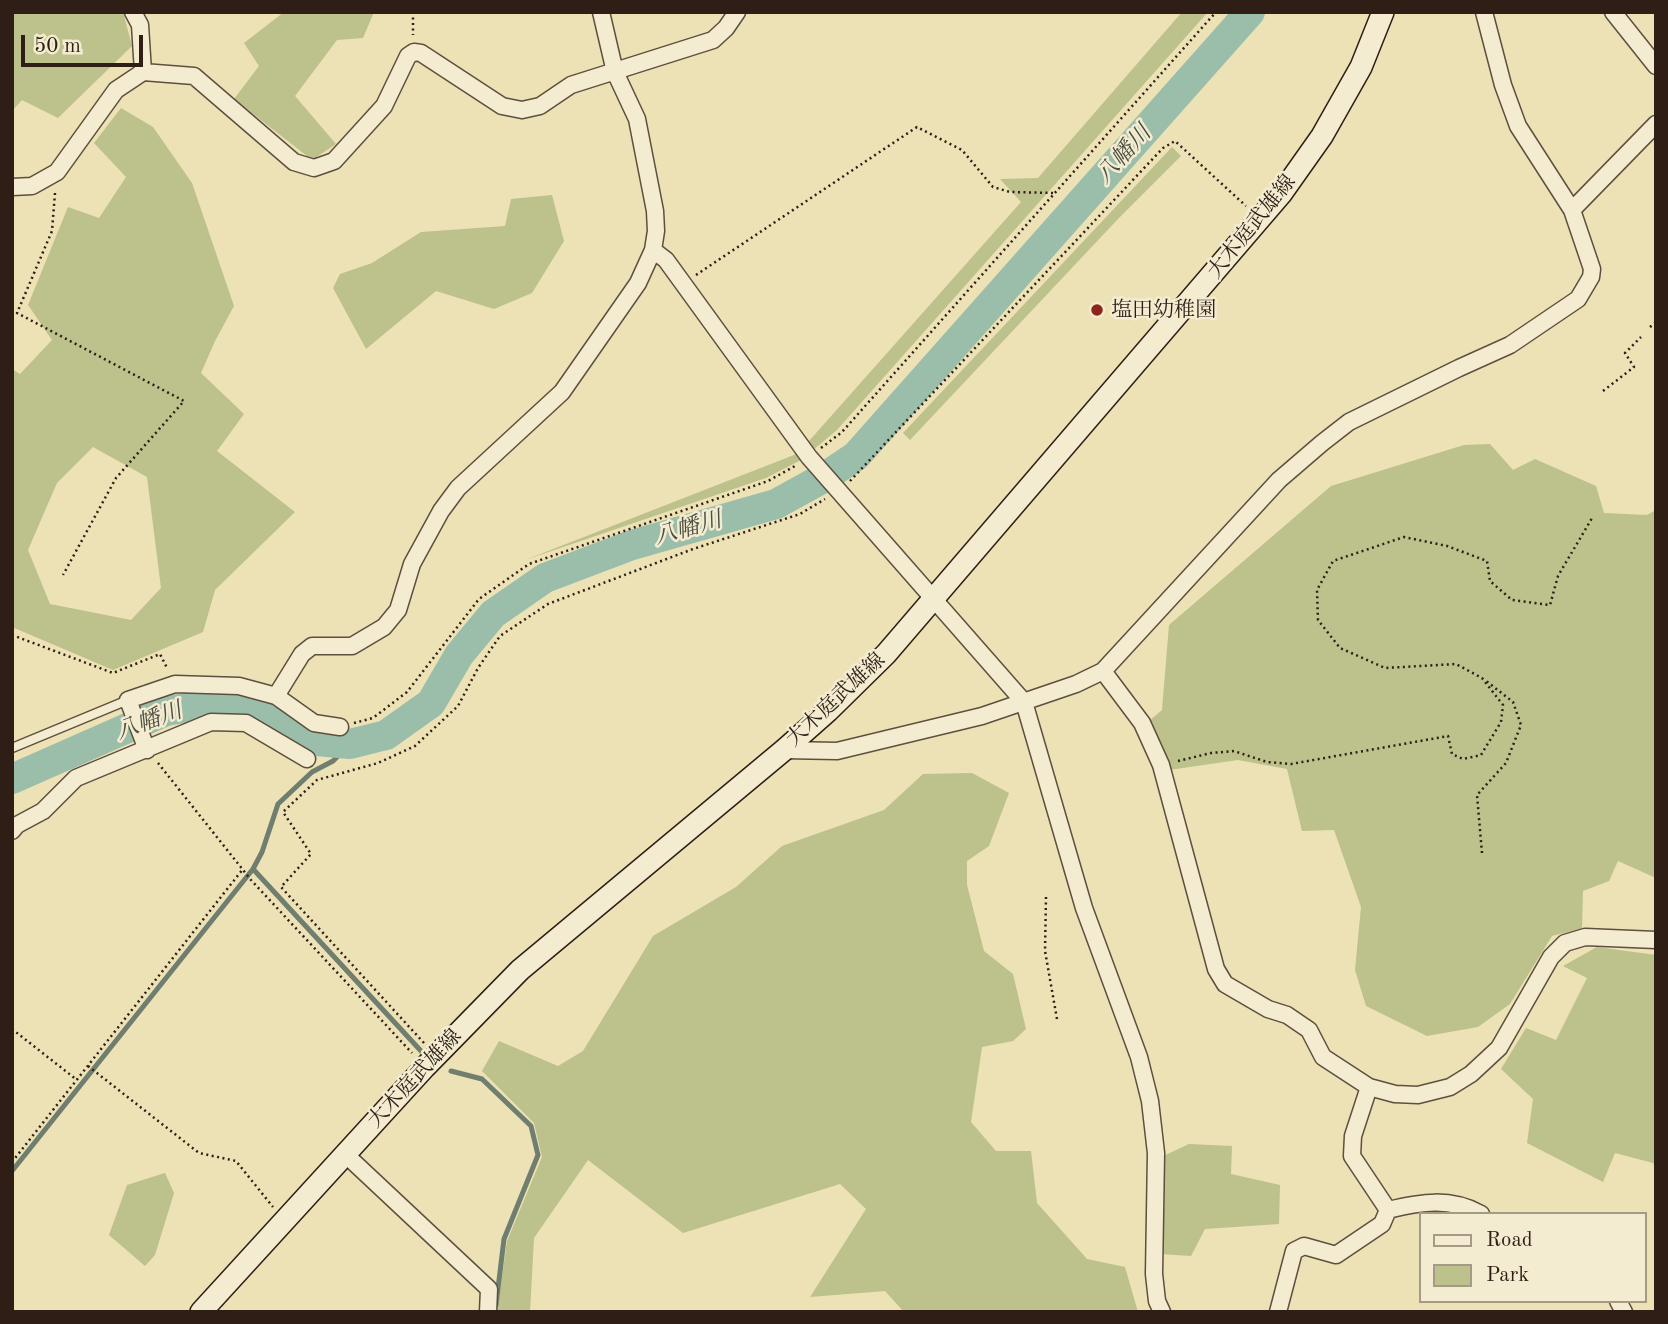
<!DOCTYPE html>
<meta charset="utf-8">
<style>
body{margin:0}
#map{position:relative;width:1668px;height:1324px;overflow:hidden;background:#ede1b6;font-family:"Old Standard TT",serif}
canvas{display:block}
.frame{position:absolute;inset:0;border:14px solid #2e1e16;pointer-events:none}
.legend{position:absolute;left:1419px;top:1212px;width:228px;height:91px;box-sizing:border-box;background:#f3ecd0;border:2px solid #a49a86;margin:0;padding:9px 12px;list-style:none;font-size:21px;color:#2e1e16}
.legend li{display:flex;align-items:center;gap:14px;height:35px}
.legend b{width:35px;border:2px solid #a49a86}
.scale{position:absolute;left:21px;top:35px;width:122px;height:32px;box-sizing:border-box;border:4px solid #2e1e16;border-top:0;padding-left:9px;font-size:21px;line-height:24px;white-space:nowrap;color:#2e1e16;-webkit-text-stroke:5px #f3ecd0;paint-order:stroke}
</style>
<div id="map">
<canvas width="1668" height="1324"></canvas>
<div class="frame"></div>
<ul class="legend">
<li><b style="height:9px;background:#f3ecd0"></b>Road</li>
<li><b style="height:19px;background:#bdc18b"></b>Park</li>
</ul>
<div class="scale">50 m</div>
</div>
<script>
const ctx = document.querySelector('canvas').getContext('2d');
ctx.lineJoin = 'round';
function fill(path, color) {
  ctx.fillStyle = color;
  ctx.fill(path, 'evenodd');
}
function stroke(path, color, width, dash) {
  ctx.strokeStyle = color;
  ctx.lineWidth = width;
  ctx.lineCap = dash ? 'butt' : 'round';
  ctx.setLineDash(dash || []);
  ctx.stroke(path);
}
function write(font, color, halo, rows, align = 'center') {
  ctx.font = font + ' "Old Standard TT","Noto Serif JP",serif';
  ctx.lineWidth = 5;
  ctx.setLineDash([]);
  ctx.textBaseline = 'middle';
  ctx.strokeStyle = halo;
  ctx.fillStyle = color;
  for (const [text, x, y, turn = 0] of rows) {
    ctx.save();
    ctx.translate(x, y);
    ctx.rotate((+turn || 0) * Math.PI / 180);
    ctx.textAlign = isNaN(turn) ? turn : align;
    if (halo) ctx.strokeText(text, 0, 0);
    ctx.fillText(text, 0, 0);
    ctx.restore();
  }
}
fill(new Path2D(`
 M12,12H123L132,46L58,118L22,100L12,111Z
 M284,12H374L363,38L337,40L295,96L336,144L312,160L234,99L259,66L244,43Z
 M1182,12H1208L837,430L801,460L766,478L525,560L794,455L809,441L1021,202L1000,179L1038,178Z
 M121,108L153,127L192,183L234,306L215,341L201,373L244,414L217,451L295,512L215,590L203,632L113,670L12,627V369L20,374L52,340L28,305L68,207L99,218L126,177L94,143ZM93,447L147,477L161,588L131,620L50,604L28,550L57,483Z
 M1172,147L1181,156L1117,220L910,440L903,433Z
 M552,195L564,241L532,293L494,309L436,291L366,349L333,288L340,274L372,263L421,232L505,226L511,199Z
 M1490,444L1513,470L1535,459L1596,486L1604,513L1647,515L1656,510V878L1618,861L1609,881L1583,891L1582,928L1552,936L1510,1004L1478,1027L1427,1036L1366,1006L1355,970L1361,907L1334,830L1302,831L1287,769L1238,760L1169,770L1150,720L1162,710L1169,625L1331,486L1464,445Z
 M972,773L1009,793L989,846L967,861V885L984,951L1013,974L1026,1029L1013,1041L982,1047L971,1122L996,1151H1031L1037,1203L1087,1259L1125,1267L1138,1312H904L885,1291L810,1297L866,1209L840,1184L683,1233L588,1160L534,1238L530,1312H497L507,1241L542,1157L534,1123L482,1071L499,1041L558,1066L583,1051L653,936L736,887L782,846L884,810L923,774Z
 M1597,947L1656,955V1169L1653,1163L1615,1153L1603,1182L1527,1143L1533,1099L1501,1069L1526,1028L1556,1040L1587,978L1563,966Z
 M1189,1144L1232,1146L1231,1174L1280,1185L1279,1224L1205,1229L1191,1256L1160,1254L1159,1158Z
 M165,1173L174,1193L155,1255L145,1266L109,1235L127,1185Z`), '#bdc18b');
stroke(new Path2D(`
 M253,869L421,1051
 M451,1071L482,1079L531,1126L538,1155L504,1239L496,1305
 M12,1171L253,869L262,852L278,804L312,772L333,761L350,744`), '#6f7e6f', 5);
stroke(new Path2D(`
 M12,779L166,711L226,701L257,709L316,741L350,744L386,735L431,703L459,655L493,614L545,578L632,545L776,504L825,477L856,456L1250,12`), '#9abeaa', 30);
const lane = new Path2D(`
 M12,748L128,700`);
const street = new Path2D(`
 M133,12L140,25L143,72
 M1613,12L1656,66
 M12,187L32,186L57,172L116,90L143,72L194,76L294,162L314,168L334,161L384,106L408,56L414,52L421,53L502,106L522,110L540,106L571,85L713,40L726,28L737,12
 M1572,210L1656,124
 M653,250L666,260L809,457L1024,702L1084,908L1139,1057L1150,1101L1156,1153L1154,1274L1157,1301L1162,1312
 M1103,671L1142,723L1161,765L1216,969L1225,984L1268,1009L1287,1015L1309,1030L1323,1057L1369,1087L1395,1094L1418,1095L1450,1087L1471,1074L1499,1048L1551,957L1565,943L1585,937L1656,940
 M276,696L302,654L312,646H352L384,627L398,610L412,564L441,511L458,488L562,392L638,283L653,250L656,231L655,211L637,119L615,72L601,12
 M147,750L128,700L175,684L239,686L276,696L314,723L340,727
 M784,750L837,751L982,716L1076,684L1103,671L1279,480L1322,443L1349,422L1459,368L1510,345L1578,299L1591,277L1592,269L1572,210L1518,126L1503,85L1484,12
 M12,831L17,825L43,811L76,778L211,722L246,723L307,759
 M1369,1087L1353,1136L1352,1156L1388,1210
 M345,1154L489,1289L488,1312
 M1388,1210C1421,1202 1450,1197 1481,1214
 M1618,1301L1624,1312
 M1278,1312L1294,1251L1304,1246L1336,1255L1382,1224L1388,1210`);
const secondary = new Path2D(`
 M201,1312L425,1067L520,970L784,750L828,711L886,654L1281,194L1322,136L1361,67L1383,12`);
stroke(lane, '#5e4f3e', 11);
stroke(street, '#5e4f3e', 19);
stroke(secondary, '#2e1e16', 24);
stroke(new Path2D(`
 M413,12V35
 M55,193L52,231L17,313L184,401L116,478L63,575
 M696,275L917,127L962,150L993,187L1010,192L1055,193
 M1650,327L1656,322
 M1603,391L1634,367L1625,353L1641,337
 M821,448L842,432L1216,12
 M850,481L1163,148L1175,141L1246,206
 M12,635L113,673L160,654L167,668
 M354,723L373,718L407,692L479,599L529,564L768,481L795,466
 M1178,761L1211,753L1234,751L1267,762L1291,764L1448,736L1452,754L1463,759L1481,755L1501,722L1503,705L1482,678L1456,664L1385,668L1340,648L1318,620L1317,590L1333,561L1404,537L1447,546L1487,561L1490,581L1512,600L1550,605L1558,576L1592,518
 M158,763L251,880L412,1053
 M1482,853L1477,795L1506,763L1521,725L1513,702L1485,680
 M1046,897L1045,951L1057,1019
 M12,1029L77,1080
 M424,1043L281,887L311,854L283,812L317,780L378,763L415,746L458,706L478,668L500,636L548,604L693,549L800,514L825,499
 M88,1066L199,1153L236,1161L273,1207
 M12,1162L243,869`), '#2e1e16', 2.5, [2, 3.5]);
stroke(lane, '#f3ecd0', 8);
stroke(street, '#f3ecd0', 16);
stroke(secondary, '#f3ecd0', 21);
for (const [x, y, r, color] of [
 [1097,310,7,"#8f2418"]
]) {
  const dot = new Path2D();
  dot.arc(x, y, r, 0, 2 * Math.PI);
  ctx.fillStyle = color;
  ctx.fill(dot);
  stroke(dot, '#f3ecd0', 2.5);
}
write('21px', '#2e1e16', '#f3ecd0', [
 ["大木庭武雄線",1252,227,-51],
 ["大木庭武雄線",836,700,-43],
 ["大木庭武雄線",415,1079,-47]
]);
write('21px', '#2e1e16', '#f3ecd0', [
 ["塩田幼稚園",1111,310]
], 'left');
write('italic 23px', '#4e4e42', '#f3ecd0', [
 ["八幡川",1124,155,-48],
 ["八幡川",688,529,-16],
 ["八幡川",149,722,-20]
]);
</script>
